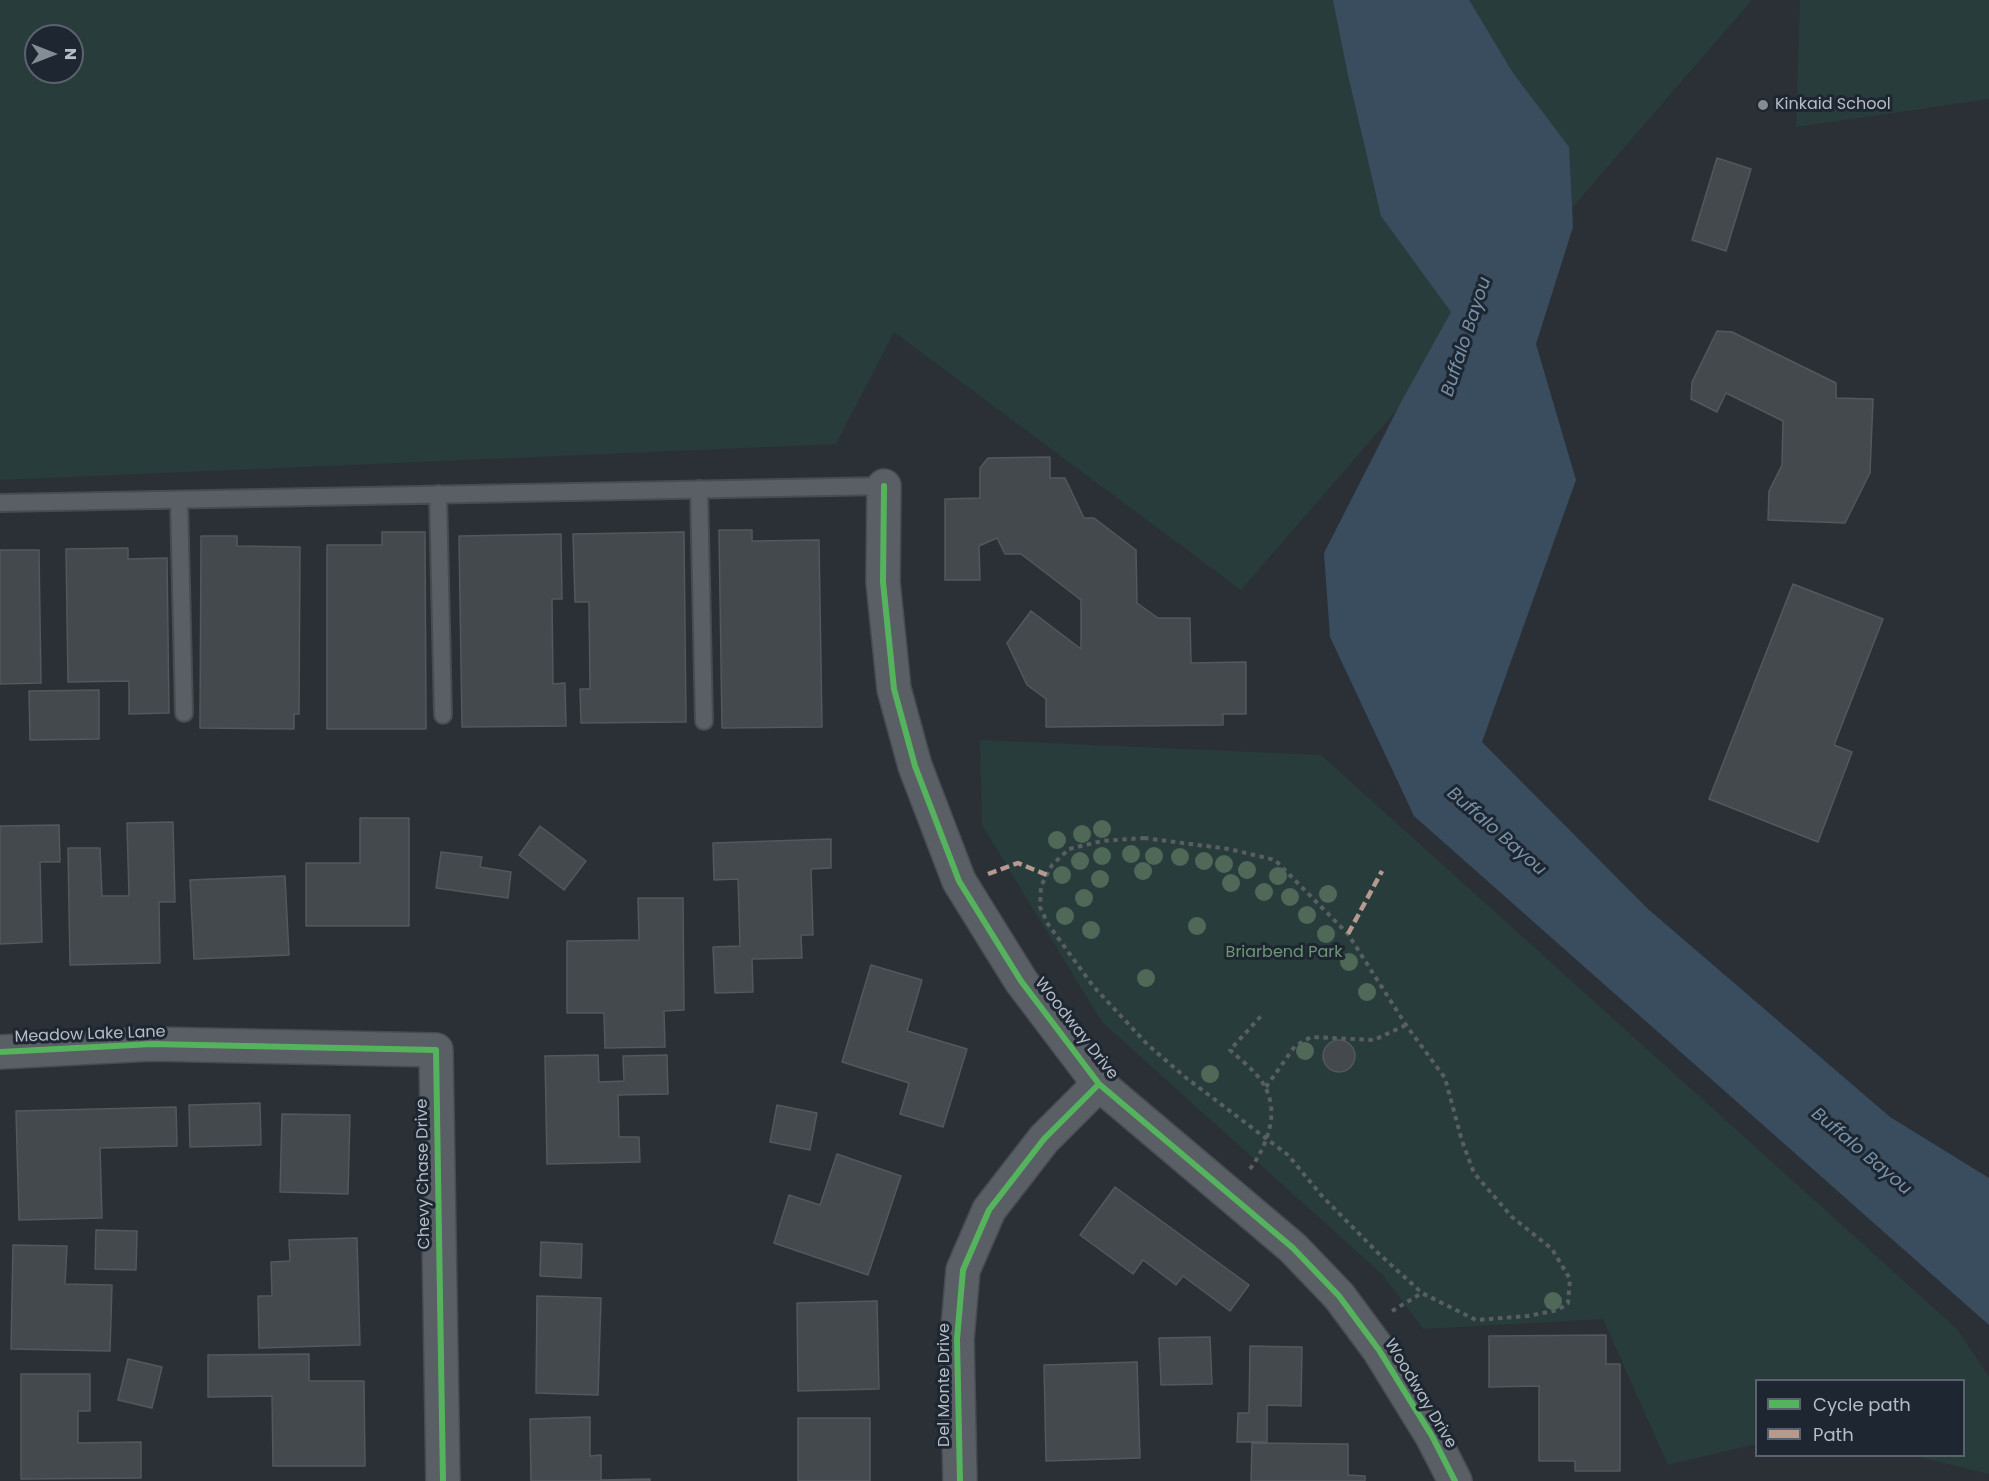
<!DOCTYPE html>
<style>
body{margin:0}
#map{position:relative;width:1989px;height:1481px;overflow:hidden;background:#2a3036;font-family:Poppins,sans-serif}
canvas{display:block}
.legend{position:absolute;left:1755px;top:1379px;width:210px;height:78px;box-sizing:border-box;background:#1e2731;border:2px solid #5a636d;margin:0;padding:8px 10px;list-style:none;font-size:18px;color:#b5bdc7}
.legend li{display:flex;align-items:center;gap:12px;height:30px}
.legend b{width:30px;border:2px solid #5a636d}
.north{position:absolute;left:24px;top:24px;width:60px;height:60px;box-sizing:border-box;background:#1e2731;border:2px solid #5a636d;border-radius:50%;rotate:90deg;font-size:16px;font-weight:700;line-height:24px;text-align:center;color:#b5bdc7}
.north::after{content:'';display:block;margin:auto;width:21px;height:27px;background:#848c94;clip-path:polygon(50% 0,100% 100%,50% 72%,0 100%)}
</style>
<div id="map">
<canvas width="1989" height="1481"></canvas>
<ul class="legend">
<li><b style="height:8px;background:#56b35d"></b>Cycle path</li>
<li><b style="height:8px;background:#b69a8f"></b>Path</li>
</ul>
<div class="north">N</div>
</div>
<script>
const ctx = document.querySelector('canvas').getContext('2d');
ctx.lineJoin = 'round';
function fill(path, color) {
  ctx.fillStyle = color;
  ctx.fill(path, 'evenodd');
}
function stroke(path, color, width, dash) {
  ctx.strokeStyle = color;
  ctx.lineWidth = width;
  ctx.lineCap = dash ? 'butt' : 'round';
  ctx.setLineDash(dash || []);
  ctx.stroke(path);
}
function write(font, color, halo, rows, align = 'center') {
  ctx.font = font + ' Poppins,sans-serif';
  ctx.lineWidth = 6;
  ctx.setLineDash([]);
  ctx.textBaseline = 'middle';
  ctx.strokeStyle = halo;
  ctx.fillStyle = color;
  for (const [text, x, y, turn = 0] of rows) {
    ctx.save();
    ctx.translate(x, y);
    ctx.rotate((+turn || 0) * Math.PI / 180);
    ctx.textAlign = isNaN(turn) ? turn : align;
    if (halo) ctx.strokeText(text, 0, 0);
    ctx.fillText(text, 0, 0);
    ctx.restore();
  }
}
fill(new Path2D(`
 M0,0H1752L1241,590L894,332L836,444L0,480ZM36,36H72V72H36Z
 M1800,0H1989V99L1796,127Z
 M980,740L1321,755L1957,1329L1989,1377V1474L1915,1456H1964V1380H1756V1444L1668,1465L1603,1319L1423,1329L1383,1275L1102,1022L982,825Z`), '#283c3c');
fill(new Path2D(`
 M1333,0H1469L1513,73L1569,147L1573,227L1536,344L1576,480L1482,742L1648,909L1890,1117L1989,1178V1325L1414,816L1330,637L1324,553L1400,404L1451,312L1381,216L1348,75Z`), '#3a4d5f');
const building = new Path2D(`
 M1717,158L1751,169L1726,251L1692,240Z
 M1717,331L1732,332L1836,383V398L1873,399L1870,473L1845,523L1768,520L1769,491L1782,465L1783,421L1726,393L1717,412L1691,399L1692,382Z
 M1050,457V478H1065L1084,518H1094L1136,550L1137,603L1158,618H1190L1191,663L1246,662V714H1223V725L1046,727V699L1027,685L1007,643L1031,611L1081,649V600L1021,554H1005L997,538L979,546L980,580H945V499L980,498V468L988,458Z
 M719,530H752V541L819,540L822,727L722,728Z
 M382,532H425L426,729H327V545H382Z
 M684,532L686,722L581,723L580,689H590L589,602H575L573,534Z
 M561,534L562,599H552L553,684L565,683L566,726L462,727L459,536Z
 M201,536H237V546L300,547L299,714H294V729L200,728Z
 M128,548V559L167,558L169,713L129,714V681L68,682L66,549Z
 M0,550H39L41,683L0,684Z
 M1793,584L1883,619L1834,745L1852,752L1818,842L1709,799Z
 M99,690V739L30,740L29,691Z
 M360,818H409V926H306V863H360Z
 M173,822L175,902H159L160,963L70,965L68,848H100L102,896H129L127,823Z
 M59,825L60,862H40L42,942L0,944V826Z
 M540,826L586,861L564,890L519,855Z
 M831,839V868L811,869L813,935H801L802,958L752,959L753,992L715,993L713,947L740,946L738,879L714,880L713,843Z
 M441,852L482,857L480,867L511,872L508,898L436,888Z
 M285,876L289,955L194,959L190,880Z
 M638,898H683L684,1010L664,1011L665,1047L605,1048L604,1013H567V941L639,940Z
 M871,965L922,980L907,1031L967,1049L943,1127L900,1114L909,1083L842,1062Z
 M1323 1056a16 16 0 1 1 32 0a16 16 0 1 1-32 0Z
 M598,1055L599,1082L624,1081L623,1056L667,1055L668,1094L618,1095L619,1137H639L640,1162L547,1164L545,1056Z
 M260,1103L261,1145L190,1147L189,1105Z
 M777,1105L817,1113L810,1150L770,1142Z
 M176,1107L177,1146L100,1148L102,1218L19,1220L16,1111Z
 M282,1114L350,1115L348,1194L280,1192Z
 M837,1154L901,1176L868,1275L774,1243L789,1195L820,1205Z
 M1115,1187L1249,1285L1230,1311L1183,1276L1176,1285L1143,1260L1133,1274L1080,1235Z
 M96,1230L137,1231L136,1270L95,1269Z
 M357,1238L360,1345L259,1348L258,1296H272L271,1262L290,1261L289,1240Z
 M541,1242L582,1244L581,1278L540,1276Z
 M13,1245L67,1246L65,1284L112,1285L110,1351L11,1349Z
 M537,1296L601,1298L598,1395L536,1393Z
 M877,1301L879,1389L798,1391L797,1303Z
 M1606,1335V1364H1620V1471H1575V1461H1539V1386L1489,1387V1336Z
 M1210,1337L1212,1384L1161,1385L1159,1338Z
 M1250,1346L1302,1347L1301,1406L1267,1405V1442H1237L1238,1413H1249Z
 M309,1354V1381H364L365,1466H273L272,1396L208,1397V1355Z
 M128,1359L162,1367L152,1408L118,1400Z
 M1137,1362L1140,1458L1046,1461L1044,1365Z
 M21,1374H90V1411H78V1443L141,1442V1478L21,1479Z
 M590,1417V1456L601,1455V1480L650,1479V1481H531L530,1419Z
 M798,1418H870V1481H798Z
 M1252,1443L1348,1444V1475L1365,1476V1481H1251Z`);
fill(building, '#44494e');
stroke(building, '#52585e', 1.5);
const service = new Path2D(`
 M699,489L704,721
 M438,494L443,715
 M179,500L184,713
 M0,503L884,486`);
const minor = new Path2D(`
 M884,486L883,582L894,689L915,766L959,881L1021,981L1099,1084L1293,1248L1339,1296L1379,1350L1432,1436L1455,1481
 M0,1052L152,1044L436,1050L443,1481
 M960,1481L957,1339L963,1270L989,1210L1044,1139L1099,1084`);
stroke(service, '#484c51', 20);
stroke(minor, '#484c51', 36);
stroke(new Path2D(`
 M1144,838L1229,849L1275,860L1348,934L1406,1025L1445,1078L1462,1141L1474,1173L1512,1217L1552,1249L1570,1279L1568,1303L1558,1310L1528,1316L1476,1320L1422,1293L1378,1253L1322,1196L1288,1155L1185,1077L1147,1044L1093,986L1048,924L1040,907L1041,886L1052,865L1069,849L1102,841Z
 M1266,1087L1295,1046L1311,1037L1374,1040L1406,1025
 M1250,1169C1266,1147 1280,1114 1265,1087C1258,1073 1242,1061 1230,1050L1261,1016
 M1392,1311L1422,1293`), '#585e62', 4, [4.5, 4.5]);
stroke(service, '#5a5e65', 16);
stroke(minor, '#5a5e65', 33);
stroke(new Path2D(`
 M988,874L1018,863L1047,875
 M1348,934L1382,871`), '#b69a8f', 4.5, [9, 4.5]);
stroke(new Path2D(`
 M884,486L883,582L894,689L915,766L959,881L1021,981L1099,1084L1293,1248L1339,1296L1379,1350L1432,1436L1455,1481
 M0,1052L152,1044L436,1050L443,1481
 M960,1481L957,1339L963,1270L989,1210L1044,1139L1099,1084`), '#56b35d', 6);
ctx.fillStyle = '#4f6858';
for (const [x, y] of [
 [1102,829],
 [1082,834],
 [1057,840],
 [1131,854],
 [1102,856],
 [1154,856],
 [1180,857],
 [1080,861],
 [1204,861],
 [1224,864],
 [1247,870],
 [1143,871],
 [1062,875],
 [1278,876],
 [1100,879],
 [1231,883],
 [1264,892],
 [1328,894],
 [1290,897],
 [1084,898],
 [1307,915],
 [1065,916],
 [1197,926],
 [1091,930],
 [1326,934],
 [1349,962],
 [1146,978],
 [1367,992],
 [1305,1051],
 [1210,1074],
 [1553,1301]
]) {
  ctx.beginPath();
  ctx.arc(x, y, 9, 0, 2 * Math.PI);
  ctx.fill();
}
for (const [x, y, r, color] of [
 [1763,105,6,"#848c94"]
]) {
  const dot = new Path2D();
  dot.arc(x, y, r, 0, 2 * Math.PI);
  ctx.fillStyle = color;
  ctx.fill(dot);
  stroke(dot, '#1e2731', 2);
}
write('16px', '#b5bdc7', '#1e2731', [
 ["Kinkaid School",1775,105]
], 'left');
write('16px', '#6d9673', '#1e2731', [
 ["Briarbend Park",1284,953]
]);
write('16px', '#b5bdc7', '#1e2731', [
 ["Woodway Drive",1076,1029,52],
 ["Meadow Lake Lane",90,1035,-2],
 ["Chevy Chase Drive",424,1174,-91],
 ["Del Monte Drive",945,1385,-90],
 ["Woodway Drive",1420,1394,59]
]);
write('italic 18px', '#7791a8', '#1e2731', [
 ["Buffalo Bayou",1467,337,-72],
 ["Buffalo Bayou",1496,832,41],
 ["Buffalo Bayou",1861,1152,40]
]);
</script>
